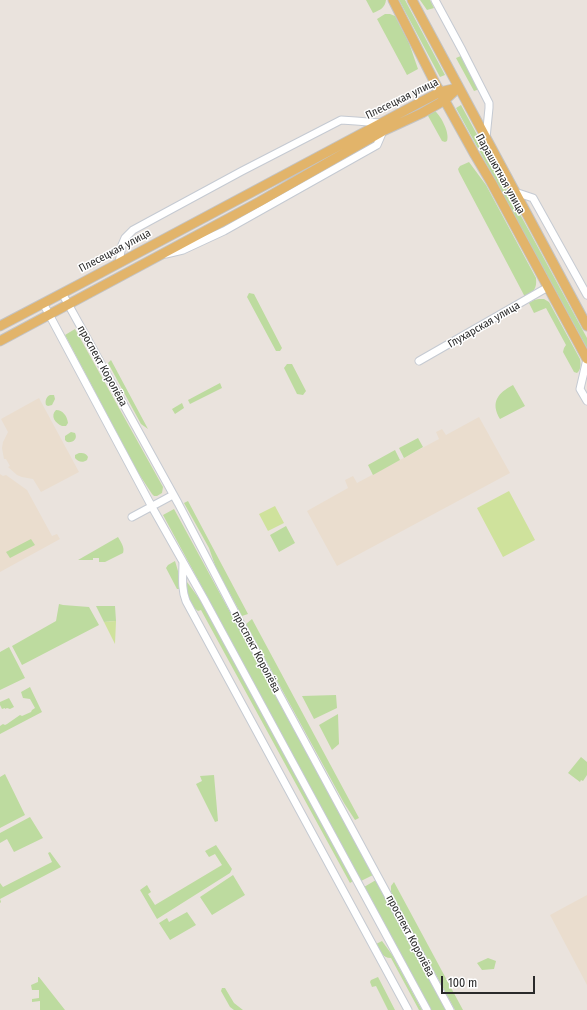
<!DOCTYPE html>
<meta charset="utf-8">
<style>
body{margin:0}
#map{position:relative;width:587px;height:1010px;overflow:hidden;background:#eae3dd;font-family:"Fira Sans Condensed",sans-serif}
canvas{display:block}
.scale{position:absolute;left:441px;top:976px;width:94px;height:18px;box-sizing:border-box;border:2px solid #2a2a2a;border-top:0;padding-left:5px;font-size:12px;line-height:14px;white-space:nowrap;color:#2a2a2a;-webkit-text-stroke:3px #fff;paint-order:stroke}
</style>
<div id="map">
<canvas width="587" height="1010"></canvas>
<div class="scale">100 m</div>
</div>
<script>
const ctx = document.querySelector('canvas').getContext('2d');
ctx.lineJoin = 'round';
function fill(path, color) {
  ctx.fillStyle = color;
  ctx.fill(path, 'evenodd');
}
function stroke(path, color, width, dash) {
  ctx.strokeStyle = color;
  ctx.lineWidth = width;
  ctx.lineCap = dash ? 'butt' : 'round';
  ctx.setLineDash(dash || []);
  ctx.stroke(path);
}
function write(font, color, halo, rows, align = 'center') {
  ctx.font = font + ' "Fira Sans Condensed",sans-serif';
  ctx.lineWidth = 3;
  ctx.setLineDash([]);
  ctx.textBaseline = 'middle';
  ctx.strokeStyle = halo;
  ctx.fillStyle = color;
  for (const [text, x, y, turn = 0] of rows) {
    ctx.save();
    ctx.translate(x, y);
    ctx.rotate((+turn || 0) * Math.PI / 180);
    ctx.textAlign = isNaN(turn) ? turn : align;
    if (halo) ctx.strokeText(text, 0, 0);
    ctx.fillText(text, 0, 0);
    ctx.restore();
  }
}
fill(new Path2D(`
 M39,398L79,472L41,492L33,479L22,477L17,475L8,467L10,466L6,459H4L2,448L3,442L8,432L1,419Z
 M479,417L510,473L337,566L307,511L348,488L345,480L353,476L357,483L439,439L436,432L442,429L446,435Z
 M0,474L3,476L6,475L27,490L52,536L57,534L60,539L0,572Z
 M587,895V985L550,915Z`), '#eaddce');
fill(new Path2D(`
 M366,0H386C385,8 380,10 373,13Z
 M399,0H405L445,75L440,77Z
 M420,0H430L434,8L427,10Z
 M385,14H390L395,16L409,43L418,69L407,75L377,19Z
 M463,55L480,89L474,91L456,58Z
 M461,105L587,338V348L456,108Z
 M433,111H435C441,116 450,133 447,141L445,142L442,141L427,114Z
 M469,162L486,185L536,278C537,289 534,291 525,297L459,172L458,169L460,166Z
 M249,293L254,294L282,348L280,351H276L247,297Z
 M539,299H544L549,302L580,359C581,364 581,370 577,373L574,372L563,352L564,348L566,345L546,308L534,313L529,303L534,300Z
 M75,329L163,487L162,493L157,496H154L152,494L137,471L65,335Z
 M111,360L148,429L141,424L108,363Z
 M287,364H292L306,391L303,395L297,394L284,368Z
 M220,383L222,388L190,404L188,400Z
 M513,385L525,406L500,419C490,402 498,393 513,385Z
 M50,395H54L55,399L52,405L48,406L46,405C45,401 46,397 50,395Z
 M182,403L184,408L175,414L172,409Z
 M56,410C63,410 67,416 68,423L66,426H62C55,423 50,416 56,410Z
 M71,432L75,433C78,439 73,443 67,442L65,440V436Z
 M418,438L423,447L404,458L399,448Z
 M395,450L400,460L373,475L368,465Z
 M79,453C83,453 86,453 88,457L87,460C83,463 78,462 75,458V455Z
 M188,501L248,614L242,616L216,568L209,548L184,503Z
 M174,509L373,875L361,881L163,515Z
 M286,526L295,543L279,552L270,535Z
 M118,537C121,542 125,548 123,553L105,562H99V558H93V560H78Z
 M31,539L35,545L10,558L6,552Z
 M175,561L178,571L179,589H177L166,568L168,565Z
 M186,582H187L201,601L353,881L350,883L201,610L198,611C189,605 187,592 186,582Z
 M59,604L63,605L89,607L99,625L22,665L12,646L56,621Z
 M96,606H115L116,621L104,622Z
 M252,619L359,818L355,820L344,803L246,624Z
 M9,647L25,678L0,690V652Z
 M30,687L42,712L0,734V726L3,724L5,725L7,724L20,715L22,716L31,712L32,710L35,708L30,699L23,698L21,692Z
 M336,695L337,708L314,719L302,696Z
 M9,698L14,707L10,709L7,708L5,709V708L2,709L0,705V702Z
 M338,714L339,744L332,750L319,725Z
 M581,757L587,762V775L583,781L581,780L580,782L568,773Z
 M5,774L25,815L0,828V777Z
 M214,775L218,821L215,822L196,784L202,781L200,776Z
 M30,817L43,838L14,852L7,839L0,843V833Z
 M216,845L232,869L230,873L157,919L140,890L147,885L151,892L148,894L155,905L222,865L215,854L209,857L205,851Z
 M50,852L61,867L0,899L1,902L0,903V883L3,887L52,862L48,853Z
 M233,875L245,895L212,915L200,897Z
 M376,880L446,1010H431L364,887Z
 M394,882L463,1010H455L391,892V886Z
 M187,912L196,925L170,940L159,923L167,918L169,922Z
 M382,941L393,956L422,1010H419L391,958C382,958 380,950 376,944Z
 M488,958L496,961L494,969L482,970L477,963Z
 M38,977H39L65,1010H40V1001L32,1002V999L39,998V990H32L31,985L38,982Z
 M378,977L395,1010H388L376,986L372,987L370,982L371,980Z
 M222,988H225L234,1003L243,1010H234L230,1007L221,991Z`), '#bddb9f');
fill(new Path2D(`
 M509,491L535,540L503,557L477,508Z
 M275,506L284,523L268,531L259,514Z
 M116,621L115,644L104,622Z`), '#cfe29c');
const minor = new Path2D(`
 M435,0L462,50L489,103V108L486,138
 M515,192L533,198L587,295
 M166,254L183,250L224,231L377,145L383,131
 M119,263L122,245L125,238L133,230L242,171L341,120L356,121L380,123
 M62,293L178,503L240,622L450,1010
 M43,303L152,507L204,599L427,1010
 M587,359L580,389L587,401
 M419,361L548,287
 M132,517L173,495
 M183,562C183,576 181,588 186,601L408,1010`);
const major = new Path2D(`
 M393,0L435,83L475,155L491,182L587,359
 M412,0L587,326
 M0,326L78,285L417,104L440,92L457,88
 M0,341L259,202L383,131L422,113L445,100L458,88`);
stroke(minor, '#c5cad2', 9);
stroke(major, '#c3c3c3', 11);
stroke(minor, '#fff', 7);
stroke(major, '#e2b46a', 9);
write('11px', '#2a2a2a', '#fff', [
 ["Плесецкая улица",402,99,-26],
 ["Парашютная улица",500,174,61],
 ["Плесецкая улица",115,251,-28],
 ["Глухарская улица",484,325,-30],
 ["проспект Королёва",102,366,61],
 ["проспект Королёва",256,652,62],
 ["проспект Королёва",410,936,62]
]);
</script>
